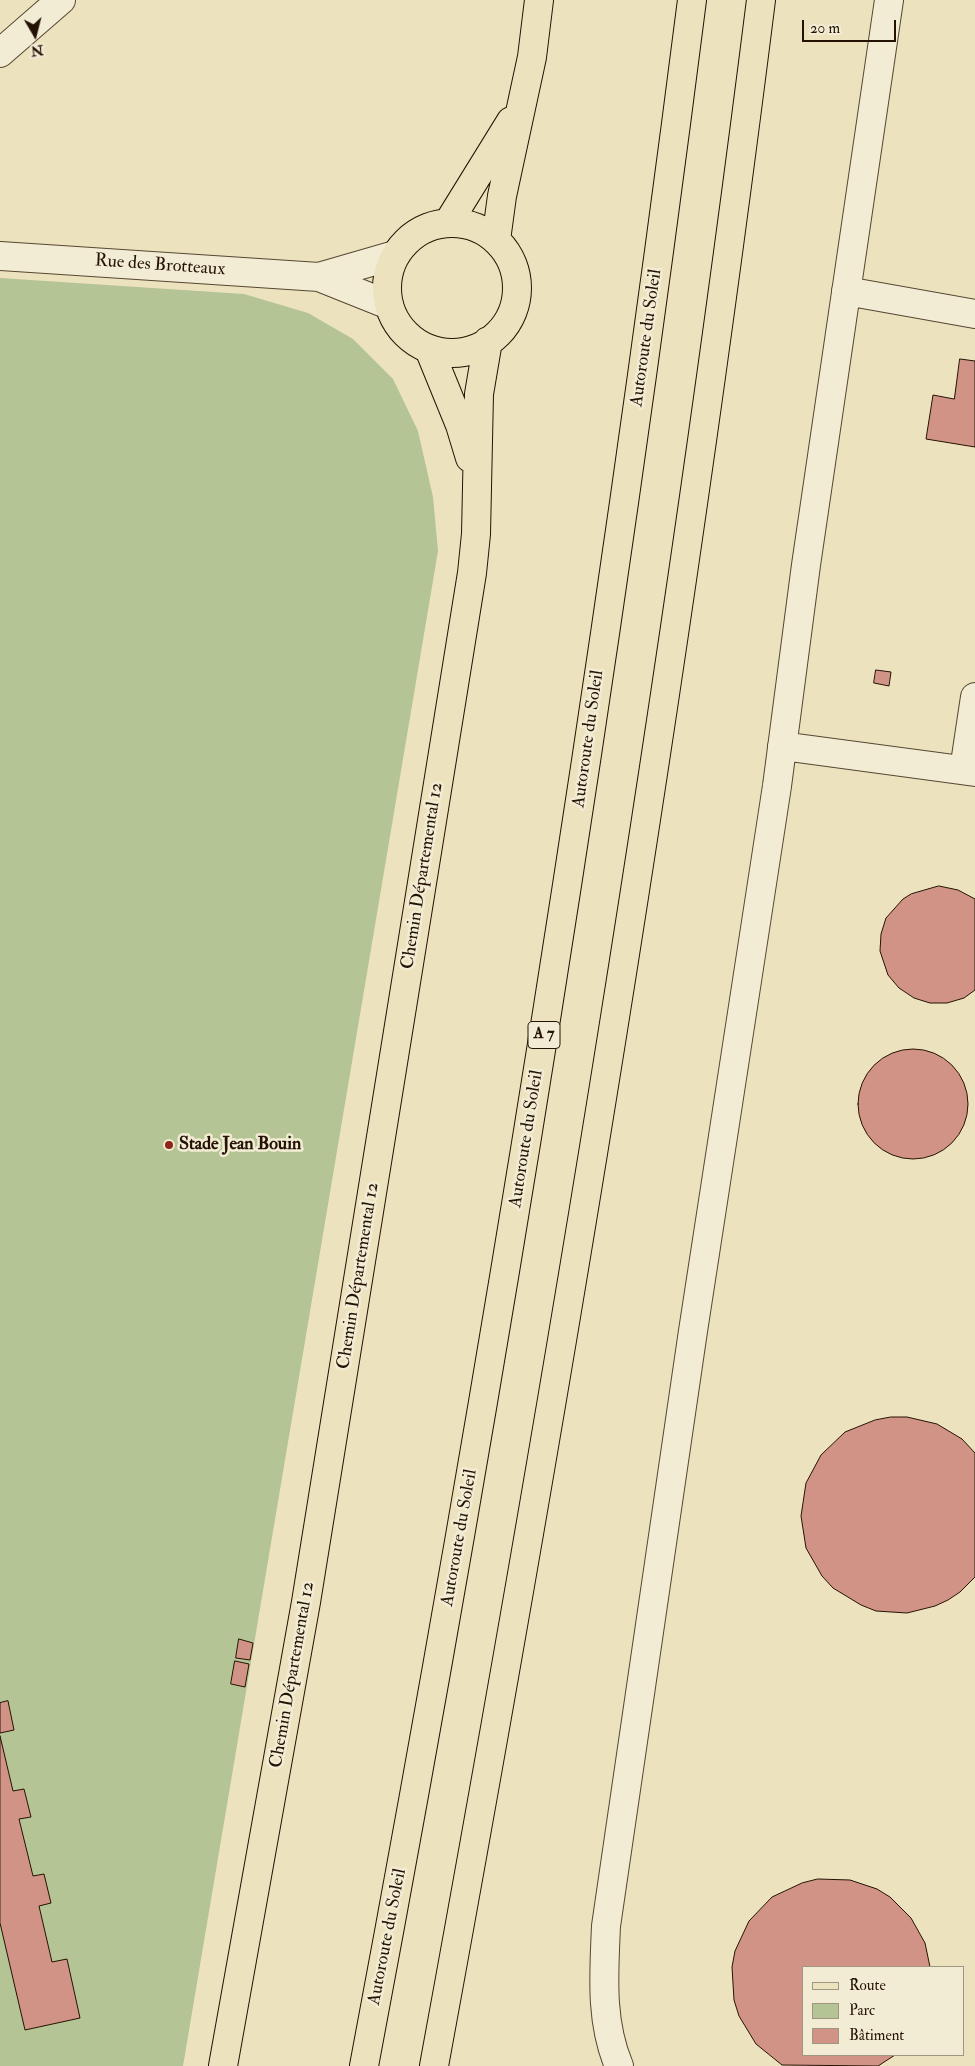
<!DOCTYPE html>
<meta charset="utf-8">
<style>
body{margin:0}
#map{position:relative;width:975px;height:2066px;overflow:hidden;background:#ede2be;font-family:"IM FELL Double Pica",serif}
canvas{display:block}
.legend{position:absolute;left:802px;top:1966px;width:162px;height:90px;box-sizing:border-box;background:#f3ecd5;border:1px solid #a09581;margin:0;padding:6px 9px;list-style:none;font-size:15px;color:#241304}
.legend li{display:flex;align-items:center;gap:10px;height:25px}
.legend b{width:25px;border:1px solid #a09581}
.north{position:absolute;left:10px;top:10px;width:50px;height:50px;-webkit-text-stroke:4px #f3ecd5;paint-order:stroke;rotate:172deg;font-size:14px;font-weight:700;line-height:20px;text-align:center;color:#241304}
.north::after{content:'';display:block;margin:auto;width:18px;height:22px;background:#241304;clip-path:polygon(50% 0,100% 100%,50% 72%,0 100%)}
.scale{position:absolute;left:802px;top:20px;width:94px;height:22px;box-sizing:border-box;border:2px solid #241304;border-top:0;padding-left:6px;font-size:15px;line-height:18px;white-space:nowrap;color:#241304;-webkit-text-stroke:4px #f3ecd5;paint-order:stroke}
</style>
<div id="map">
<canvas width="975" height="2066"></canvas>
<ul class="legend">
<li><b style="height:6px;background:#ede2be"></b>Route</li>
<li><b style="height:14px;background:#b4c494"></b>Parc</li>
<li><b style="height:14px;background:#d29387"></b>Bâtiment</li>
</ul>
<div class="north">N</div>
<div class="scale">20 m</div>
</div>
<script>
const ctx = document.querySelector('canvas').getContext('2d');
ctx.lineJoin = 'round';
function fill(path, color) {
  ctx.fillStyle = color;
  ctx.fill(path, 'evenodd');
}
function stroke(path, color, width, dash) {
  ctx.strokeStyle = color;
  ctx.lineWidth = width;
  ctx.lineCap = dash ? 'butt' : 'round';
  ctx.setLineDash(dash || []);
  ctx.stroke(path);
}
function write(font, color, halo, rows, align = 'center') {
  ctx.font = font + ' "IM FELL Double Pica",serif';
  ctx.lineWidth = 5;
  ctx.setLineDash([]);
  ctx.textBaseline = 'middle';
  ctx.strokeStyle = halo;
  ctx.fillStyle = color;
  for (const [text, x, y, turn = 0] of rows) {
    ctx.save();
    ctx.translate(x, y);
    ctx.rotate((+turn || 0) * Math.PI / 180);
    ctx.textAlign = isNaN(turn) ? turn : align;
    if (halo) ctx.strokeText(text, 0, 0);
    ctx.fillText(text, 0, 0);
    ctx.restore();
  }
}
fill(new Path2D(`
 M0,278L244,294L308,313L353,339L393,379L418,431L433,497L438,551L183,2066H0Z`), '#b4c494');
const building = new Path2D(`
 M960,359L975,361V447L926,439L933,395L954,399Z
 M876,670L891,672L889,686L874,683Z
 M939,886L958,890L975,899V990L964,998L947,1003H930L914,998L899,988L888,975L880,951L881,934L886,918L903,899L911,894Z
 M858 1104a55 55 0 1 1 110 0a55 55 0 1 1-110 0Z
 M891,1417H907L937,1424L962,1439L975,1453V1577L960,1592L948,1600L935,1606L907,1613L876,1611L861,1605L833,1588L822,1576L806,1548L801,1516L806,1483L821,1455L845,1432L875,1420Z
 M239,1639L253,1643L250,1660L236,1658Z
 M235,1661L249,1664L245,1687L231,1684Z
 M8,1701L14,1730L0,1733V1703Z
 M0,1736L13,1791L24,1789L31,1817L19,1819L33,1876L44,1874L51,1903L39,1906L52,1962L67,1959L80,2018L25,2030L0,1923Z
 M818,1879L850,1880L877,1889L890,1897L911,1918L925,1943L930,1967H804V2055H895L878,2066L782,2065L756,2044L739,2016L734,2000L732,1967L735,1951L749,1921L772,1897L802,1883Z`);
fill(building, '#d29387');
stroke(building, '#241304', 1);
const minor = new Path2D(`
 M0,53L61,0
 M0,256L319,277L389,305
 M319,277L395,255
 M846,291L975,314
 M782,746L975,772
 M964,770L975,697
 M619,2066C600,2021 604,1974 606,1926L693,1331L777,786L806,565L889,0`);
const major = new Path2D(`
 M448,223L511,121
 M387 288a65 65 0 1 1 130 0a65 65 0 1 1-130 0Z
 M496,240L502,196L532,57L539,0
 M429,349L460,425L470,458
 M223,2066L306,1602L472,573L476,534L479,394L488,341`);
const highway = new Path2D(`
 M364,2066C493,1381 604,692 692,0
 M434,2066C560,1380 674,692 761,0`);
stroke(minor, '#564732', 30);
stroke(major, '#241304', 30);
stroke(highway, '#241304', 30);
stroke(minor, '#f3ecd5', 28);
stroke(major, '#ede2be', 28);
stroke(highway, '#ede2be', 28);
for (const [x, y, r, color] of [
 [169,1145,5,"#8f2418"]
]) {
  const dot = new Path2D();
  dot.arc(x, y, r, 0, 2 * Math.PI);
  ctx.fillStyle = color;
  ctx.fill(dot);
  stroke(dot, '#f3ecd5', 2);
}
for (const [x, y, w] of [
 [544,1035,32]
]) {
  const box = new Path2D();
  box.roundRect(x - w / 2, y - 13.5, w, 27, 4);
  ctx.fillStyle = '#f3ecd5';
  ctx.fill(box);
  stroke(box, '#241304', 1);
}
write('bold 16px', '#241304', null, [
 ["A 7",544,1035]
]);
write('18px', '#241304', '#f3ecd5', [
 ["Rue des Brotteaux",160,266,4],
 ["Autoroute du Soleil",647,338,-82],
 ["Autoroute du Soleil",589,739,-82],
 ["Chemin Départemental 12",423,876,-81],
 ["Autoroute du Soleil",527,1139,-81],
 ["Chemin Départemental 12",359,1276,-81],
 ["Autoroute du Soleil",460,1538,-80],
 ["Chemin Départemental 12",293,1675,-80],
 ["Autoroute du Soleil",388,1937,-79]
]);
write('bold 18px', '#241304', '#f3ecd5', [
 ["Stade Jean Bouin",179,1145]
], 'left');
</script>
